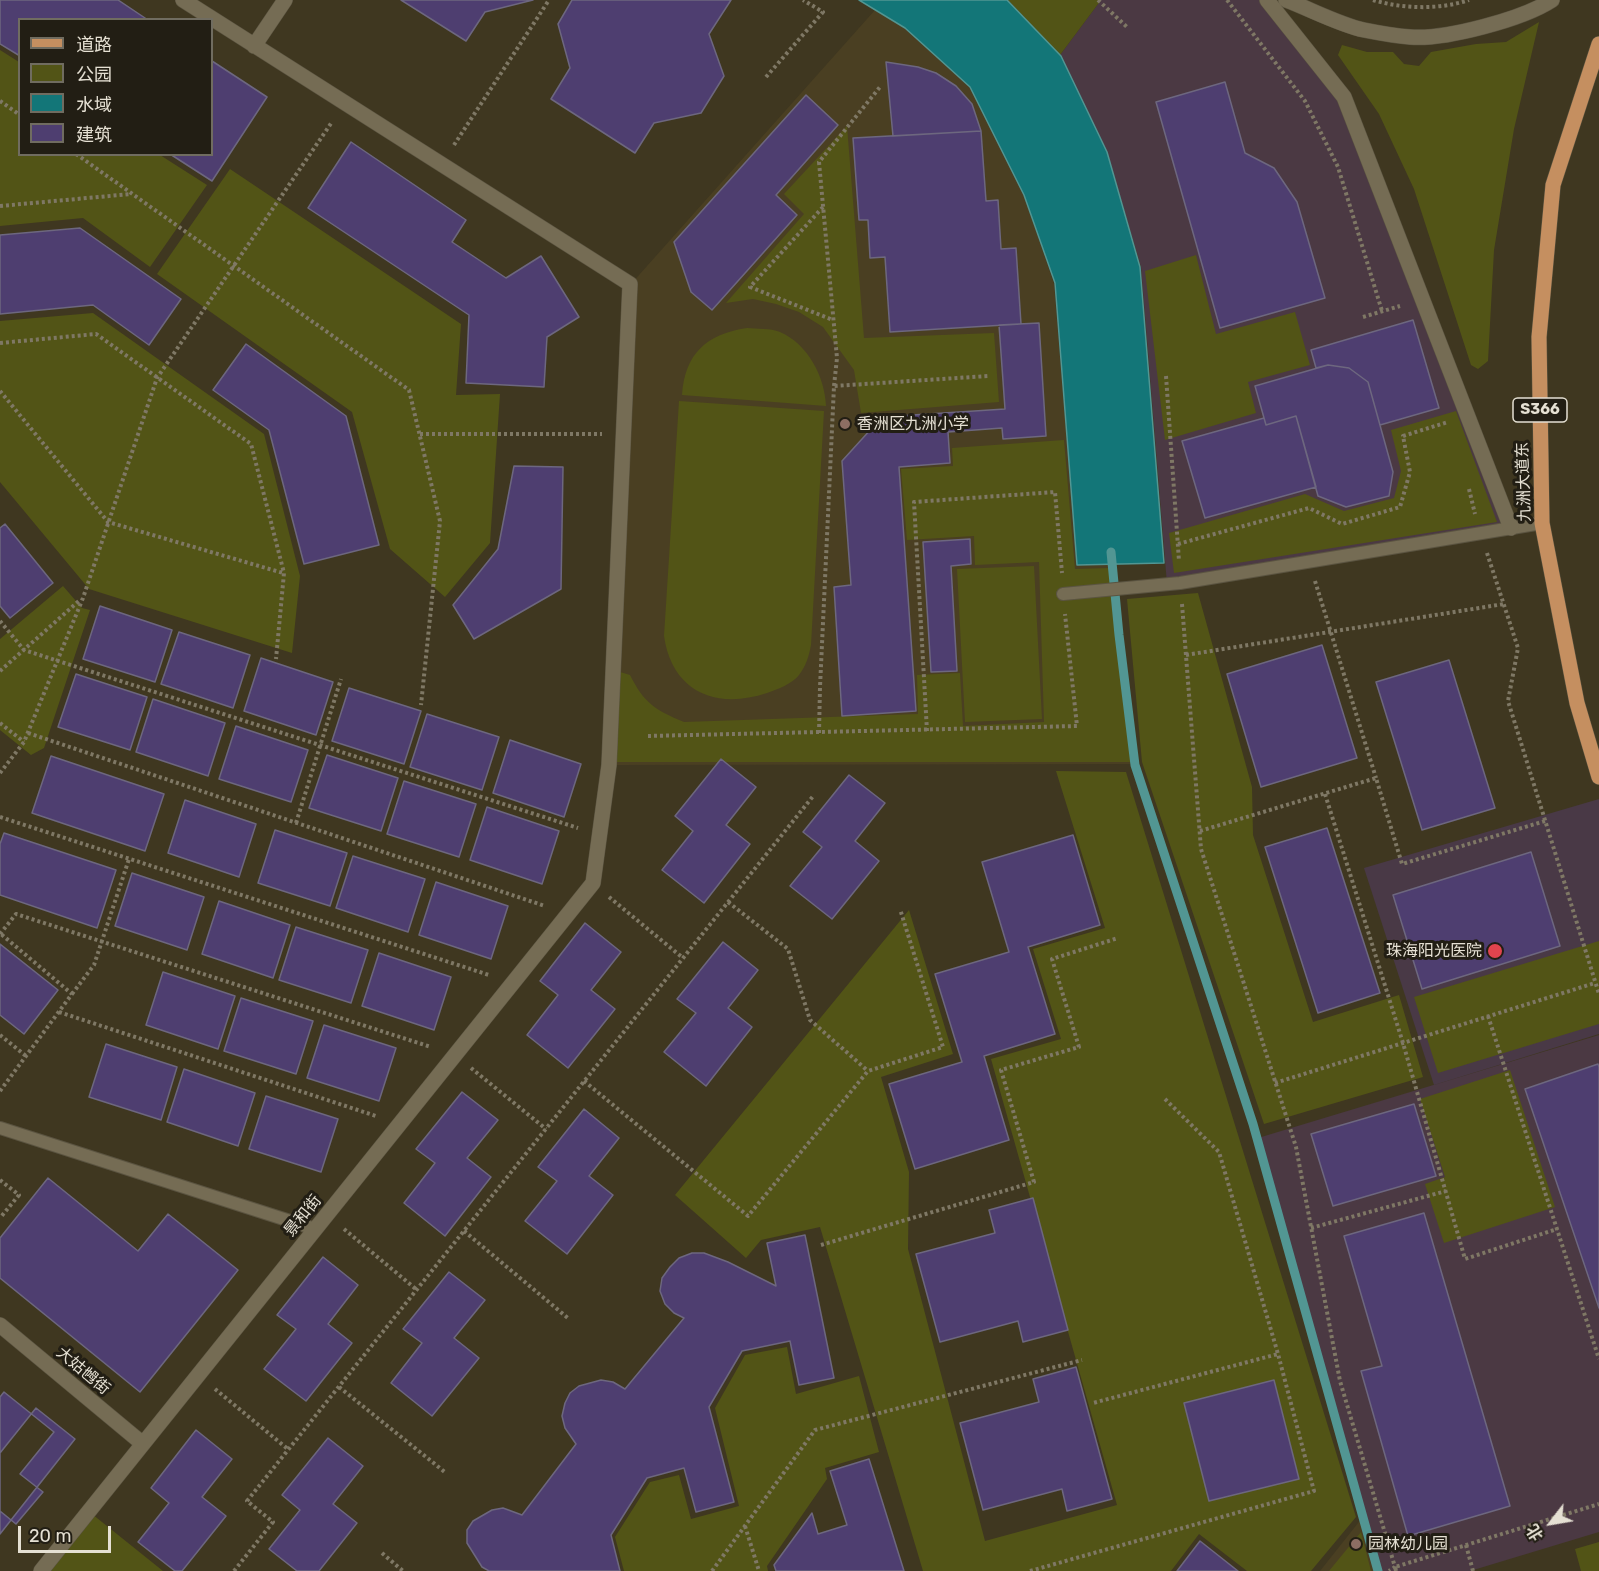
<!DOCTYPE html>
<meta charset="utf-8">
<style>
body{margin:0}
#map{position:relative;width:1599px;height:1571px;overflow:hidden;background:#3f3720;font-family:Rubik,"Noto Sans SC",sans-serif}
canvas{display:block}
.legend{position:absolute;left:18px;top:18px;width:195px;height:138px;box-sizing:border-box;background:#221e14;border:2px solid #706c60;margin:0;padding:8px 10px;list-style:none;font-size:18px;color:#e5e0d3}
.legend li{display:flex;align-items:center;gap:12px;height:30px}
.legend b{width:30px;border:2px solid #706c60}
.north{position:absolute;left:1521px;top:1493px;width:60px;height:60px;-webkit-text-stroke:4px #221e14;paint-order:stroke;rotate:239deg;font-size:16px;font-weight:700;line-height:24px;text-align:center;color:#e5e0d3}
.north::after{content:'';display:block;margin:auto;width:21px;height:27px;background:#e5e0d3;clip-path:polygon(50% 0,100% 100%,50% 72%,0 100%)}
.scale{position:absolute;left:18px;top:1526px;width:93px;height:27px;box-sizing:border-box;border:3px solid #e5e0d3;border-top:0;padding-left:8px;font-size:18px;line-height:21px;white-space:nowrap;color:#e5e0d3;-webkit-text-stroke:4px #221e14;paint-order:stroke}
</style>
<div id="map">
<canvas width="1599" height="1571"></canvas>
<ul class="legend">
<li><b style="height:8px;background:#c58f60"></b>道路</li>
<li><b style="height:16px;background:#525416"></b>公园</li>
<li><b style="height:16px;background:#137678"></b>水域</li>
<li><b style="height:16px;background:#4e3e70"></b>建筑</li>
</ul>
<div class="north">北</div>
<div class="scale">20 m</div>
</div>
<script>
const ctx = document.querySelector('canvas').getContext('2d');
ctx.lineJoin = 'round';
function fill(path, color) {
  ctx.fillStyle = color;
  ctx.fill(path, 'evenodd');
}
function stroke(path, color, width, dash) {
  ctx.strokeStyle = color;
  ctx.lineWidth = width;
  ctx.lineCap = dash ? 'butt' : 'round';
  ctx.setLineDash(dash || []);
  ctx.stroke(path);
}
function write(font, color, halo, rows, align = 'center') {
  ctx.font = font + ' Rubik,"Noto Sans SC",sans-serif';
  ctx.lineWidth = 6;
  ctx.setLineDash([]);
  ctx.textBaseline = 'middle';
  ctx.strokeStyle = halo;
  ctx.fillStyle = color;
  for (const [text, x, y, turn = 0] of rows) {
    ctx.save();
    ctx.translate(x, y);
    ctx.rotate((+turn || 0) * Math.PI / 180);
    ctx.textAlign = isNaN(turn) ? turn : align;
    if (halo) ctx.strokeText(text, 0, 0);
    ctx.fillText(text, 0, 0);
    ctx.restore();
  }
}
fill(new Path2D(`
 M1101,0H1267L1344,97L1511,528L1167,584L1141,267L1107,152L1060,55Z
 M1599,1035V1532L1470,1571H1379L1258,1138Z`), '#4b3943');
fill(new Path2D(`
 M875,10L905,28L970,87L1024,195L1054,284L1077,565H1112L1135,764L610,765L631,284Z
 M1362,1518L1377,1571H1320Z`), '#4a3f22');
fill(new Path2D(`
 M1599,799V1034L1434,1085L1364,868Z`), '#493946');
fill(new Path2D(`
 M1008,0H1101L1060,55Z
 M1539,22L1514,129L1494,250L1488,361L1478,369L1471,365L1414,189L1379,114L1338,55L1342,45L1367,52H1393L1404,64L1419,66L1431,52L1476,44L1506,42Z
 M0,50L19,62L20,154L160,155L207,185L150,267L83,218L0,226Z
 M847,126L864,338L994,333L999,402L861,413L854,370L823,327L799,312L776,304L753,299L726,303L804,214L784,194Z
 M230,169L461,324L456,395L500,394L490,543L445,597L390,549L352,412L157,274Z
 M1196,255L1216,334L1295,312L1310,365L1248,382L1256,413L1165,440L1145,271Z
 M93,313L264,434L300,576L292,653L89,589L0,482V321Z
 M747,328C757,329 770,328 780,332C808,344 825,377 826,406L682,395C685,354 706,334 747,328Z
 M679,401L824,411L811,645C809,656 806,666 799,675C792,684 778,689 767,693C716,710 672,692 664,636Z
 M1456,411L1497,522L1174,573L1169,533L1305,494L1344,511L1394,498L1401,471L1391,430Z
 M1064,440L1075,569L1110,568L1131,762H614L617,671L630,675C644,703 655,710 684,722L918,714L917,675L960,673L963,726L1044,722L1039,562L975,565L974,536L907,540L901,469L953,466L952,448Z
 M1034,566L1042,719L965,722L957,569Z
 M63,586L82,608L90,610L44,748L31,755L0,730V639Z
 M1198,593L1252,787L1253,835L1313,1022L1399,995L1423,1077L1264,1124L1142,762L1127,599Z
 M1056,771L1126,772L1356,1517L1311,1571H1247L1199,1534L1171,1571H923L820,1227L761,1240L746,1258L675,1195L909,910L953,1054L881,1077L909,1172L908,1249L985,1541L1117,1505L991,1059L1061,1039L1033,949L1105,928Z
 M1599,941V1024L1438,1073L1414,997Z
 M1510,1070L1555,1207L1444,1243L1425,1184L1445,1177L1420,1099Z
 M787,1347L796,1394L859,1376L879,1452L825,1468L827,1479L767,1566L768,1571H624L615,1537L650,1482L679,1475L691,1519L739,1506L715,1408L745,1355Z
 M92,1514L163,1571H47Z
 M1361,1532L1371,1571H1329Z
 M1599,1542V1571H1581L1575,1549Z`), '#525416');
const water = new Path2D(`
 M859,0H1007L1061,56L1107,152L1140,267L1164,563L1077,565L1055,283L1024,195L970,87L905,28Z`);
fill(water, '#137678');
stroke(water, '#529693', 1.5);
stroke(new Path2D(`
 M1111,552L1119,635L1135,765L1253,1124L1378,1571`), '#529693', 9);
const building = new Path2D(`
 M118,0L148,20H20V56L0,44V0Z
 M401,0H533L485,12L466,41Z
 M572,0H731L709,34L724,76L701,113L654,123L635,153L551,99L570,68L558,24Z
 M212,61L267,97L212,181L170,154H212Z
 M886,62L918,67L936,73L956,86L972,104L981,131L893,136Z
 M1225,82L1245,153L1274,168L1297,202L1325,298L1220,328L1156,102Z
 M806,95L838,125L776,195L797,215L712,310L691,292L674,242Z
 M981,131L986,201L998,200L1001,249L1016,248L1021,324L890,332L885,257L870,258L868,220H859L853,138Z
 M351,142L466,220L452,242L506,278L541,256L579,317L547,337L544,387L466,383L469,315L308,208Z
 M80,228L181,299L149,345L93,305L0,314V235Z
 M1413,320L1439,408L1380,425L1368,382L1349,368L1328,365L1316,368L1311,350Z
 M1039,323L1046,436L1003,439L1002,428L948,432L950,463L899,467L916,711L842,716L834,587L851,585L842,461L882,417L1005,409L999,325Z
 M246,344L346,416L379,545L304,564L269,430L213,390Z
 M1328,365L1349,368L1368,382L1393,472L1389,496L1346,507L1318,496L1296,416L1266,425L1255,386Z
 M1296,416L1316,487L1205,518L1182,441L1264,418L1266,425Z
 M514,466L563,467L561,589L474,639L453,605L498,549Z
 M5,524L53,583L10,618L0,606V528Z
 M970,539L971,564L951,566L957,671L931,672L923,542Z
 M100,606L172,630L155,682L83,659Z
 M179,632L250,655L233,708L161,684Z
 M1322,645L1357,758L1261,787L1227,674Z
 M261,658L333,682L316,735L244,711Z
 M1449,660L1495,808L1422,830L1376,682Z
 M76,674L147,697L130,750L58,727Z
 M349,688L421,711L404,764L332,741Z
 M153,699L225,723L208,776L136,752Z
 M427,714L499,737L482,790L410,767Z
 M236,726L308,750L291,802L219,779Z
 M510,740L581,764L564,817L493,793Z
 M327,755L398,778L381,831L309,808Z
 M51,756L164,794L145,851L32,813Z
 M721,759L756,787L726,825L750,844L704,903L662,870L693,831L675,816Z
 M849,775L885,803L855,841L879,861L832,919L790,886L822,847L803,832Z
 M404,781L476,804L459,857L387,834Z
 M185,800L256,824L239,877L168,853Z
 M487,807L559,831L542,884L470,860Z
 M1327,828L1380,993L1318,1013L1265,847Z
 M275,830L347,853L330,906L258,883Z
 M4,833L116,870L97,928L0,895V844Z
 M1073,835L1100,925L1028,947L1055,1034L984,1056L1009,1140L915,1169L889,1084L962,1062L935,974L1009,952L982,862Z
 M1531,852L1560,946L1422,989L1393,895Z
 M353,856L425,879L408,932L336,908Z
 M132,873L204,897L187,950L115,926Z
 M436,882L508,906L491,959L419,935Z
 M219,901L290,925L273,978L202,954Z
 M585,923L621,952L591,990L615,1009L568,1068L527,1035L558,995L540,981Z
 M296,927L368,950L351,1003L279,980Z
 M723,942L758,970L728,1008L752,1027L706,1086L664,1052L696,1013L677,999Z
 M0,944L58,990L24,1034L0,1015Z
 M379,953L451,977L434,1030L362,1006Z
 M163,972L235,996L218,1049L146,1025Z
 M241,998L313,1021L296,1074L224,1051Z
 M324,1025L396,1048L379,1101L307,1078Z
 M106,1044L177,1067L161,1120L89,1097Z
 M1598,1064L1599,1067V1308L1525,1089Z
 M184,1069L255,1093L238,1146L167,1122Z
 M462,1092L498,1120L467,1158L491,1177L445,1236L404,1203L435,1163L416,1149Z
 M266,1096L338,1119L321,1172L249,1149Z
 M1414,1104L1436,1176L1333,1206L1311,1134Z
 M584,1109L619,1138L589,1176L613,1195L567,1254L525,1221L557,1181L538,1167Z
 M48,1178L138,1251L168,1214L238,1270L140,1392L0,1278V1238Z
 M1033,1198L1068,1330L1023,1342L1018,1321L940,1342L916,1254L995,1233L989,1210Z
 M1424,1213L1510,1506L1408,1536L1361,1371L1382,1366L1344,1236Z
 M805,1235L834,1378L799,1385L790,1341L742,1351L709,1407L734,1502L696,1512L684,1468L647,1478L611,1535L620,1571H489L482,1567L467,1543V1530L473,1521L492,1510L503,1508L522,1515L576,1444L565,1428L562,1416L565,1403L570,1393L579,1386L601,1380L613,1382L625,1389L684,1318L674,1313L665,1304L660,1291L662,1278L670,1267L679,1258L692,1253H704L728,1262L776,1286L767,1243Z
 M323,1257L358,1285L328,1324L352,1343L306,1401L264,1369L296,1329L277,1315Z
 M449,1272L485,1300L454,1338L479,1358L432,1416L391,1383L422,1343L403,1329Z
 M1076,1367L1112,1499L1067,1511L1062,1489L983,1510L960,1423L1039,1402L1033,1379Z
 M1274,1380L1299,1479L1209,1501L1184,1403Z
 M4,1392L54,1432L20,1474L43,1492L16,1524L0,1511V1397Z
 M36,1408L75,1439L0,1534V1453Z
 M196,1430L232,1459L202,1497L226,1516L182,1571H175L138,1542L169,1503L151,1488Z
 M328,1438L363,1466L333,1504L357,1523L319,1571H297L269,1549L300,1510L282,1495Z
 M869,1459L904,1571H776L774,1565L812,1513L818,1534L847,1525L830,1471Z
 M1200,1541L1238,1571H1177Z`);
fill(building, '#4e3e70');
stroke(building, '#6d677f', 1.5);
const service = new Path2D(`
 M1063,594L1180,583L1542,523
 M0,1128L315,1229`);
const minor = new Path2D(`
 M254,46L285,0
 M0,1325L143,1444
 M41,1571L593,883L609,765L630,284L183,0`);
const tertiary = new Path2D(`
 M1267,0L1344,97L1511,528
 M1286,0C1310,9 1340,25 1364,30C1379,33 1395,36 1410,37C1445,40 1523,19 1552,0`);
const primary = new Path2D(`
 M1599,44L1553,185L1539,337L1542,523L1577,703L1599,777`);
stroke(service, '#5b5441', 14);
stroke(minor, '#5b5441', 16);
stroke(tertiary, '#5b5441', 16);
stroke(primary, '#5b5441', 16);
stroke(new Path2D(`
 M1098,0L1128,28
 M1227,0L1305,101L1338,167L1382,311
 M1373,0C1403,9 1439,10 1469,0
 M766,77L823,12L803,0
 M0,101L20,115
 M454,145L549,0
 M76,154L409,390L440,521L421,705
 M0,206L131,194
 M823,207L750,287L833,320
 M1363,317L1400,306
 M0,343L96,334L251,444L284,573L276,659
 M1166,376L1179,561
 M834,386L837,358L819,162L880,87
 M0,391L108,522L283,573
 M420,434H602
 M1469,489L1475,514
 M1178,544L1309,508L1342,524L1400,507L1410,472L1403,436L1448,422
 M1487,553L1518,648L1508,701L1599,994
 M1315,581L1376,778
 M1182,604L1201,849L1296,1147L1340,1381L1395,1567L1389,1571
 M0,621L24,650L578,828
 M1186,655L1504,604
 M0,671L80,600
 M0,723L24,742
 M927,731L914,502L1055,492L1062,573
 M28,733L545,906
 M819,733L820,687L834,386L988,376
 M648,736L1077,726L1065,614
 M0,773L24,742L83,598L157,378L332,122
 M1325,794L1403,1043L1465,1259L1557,1229
 M0,817L489,975
 M296,823L341,679
 M1200,831L1376,778L1402,864L1545,821
 M609,897L683,958
 M728,902L788,949L810,1020L868,1071
 M0,934L16,914L431,1047
 M72,994L94,965L129,859
 M59,1012L376,1116
 M1488,1016L1599,1359
 M0,1035L26,1056
 M471,1068L546,1129
 M584,1081L748,1216L868,1071L943,1047L900,909
 M1275,1083L1595,983
 M0,1091L72,994L1,934
 M1165,1099L1219,1152L1278,1354
 M0,1180L19,1195L0,1218
 M1311,1228L1446,1191
 M344,1229L417,1290
 M464,1231L569,1319
 M821,1245L1034,1182L1001,1070L1079,1047L1052,959L1118,938
 M339,1387L446,1473
 M215,1389L289,1450
 M745,1526L759,1571
 M1466,1545L1473,1571
 M382,1553L403,1571
 M234,1571L273,1522L247,1501L814,795
 M712,1571L815,1430L1082,1360
 M1030,1571L1314,1491L1278,1354L1093,1403
 M1396,1571L1395,1567L1599,1504`), '#7f7865', 4, [3, 3]);
stroke(service, '#756c54', 12);
stroke(minor, '#756c54', 15);
stroke(tertiary, '#756c54', 15);
stroke(primary, '#c58f60', 15);
for (const [x, y, r, color] of [
 [845,424,6,"#8d6e63"],
 [1495,951,8,"#e0444e"],
 [1356,1544,6,"#8d6e63"]
]) {
  const dot = new Path2D();
  dot.arc(x, y, r, 0, 2 * Math.PI);
  ctx.fillStyle = color;
  ctx.fill(dot);
  stroke(dot, '#221e14', 2);
}
for (const [x, y, w] of [
 [1540,410,54]
]) {
  const box = new Path2D();
  box.roundRect(x - w / 2, y - 12, w, 24, 4.5);
  ctx.fillStyle = '#221e14';
  ctx.fill(box);
  stroke(box, '#e5e0d3', 1.5);
}
write('bold 15px', '#e5e0d3', null, [
 ["S366",1540,410]
]);
write('16px', '#e5e0d3', '#221e14', [
 ["香洲区九洲小学",857,424],
 ["珠海阳光医院",1482,951,"right"],
 ["园林幼儿园",1368,1544]
], 'left');
write('16px', '#e5e0d3', '#221e14', [
 ["九洲大道东",1524,482,-92],
 ["景和街",303,1216,-51],
 ["大姑乸街",83,1371,40]
]);
</script>
